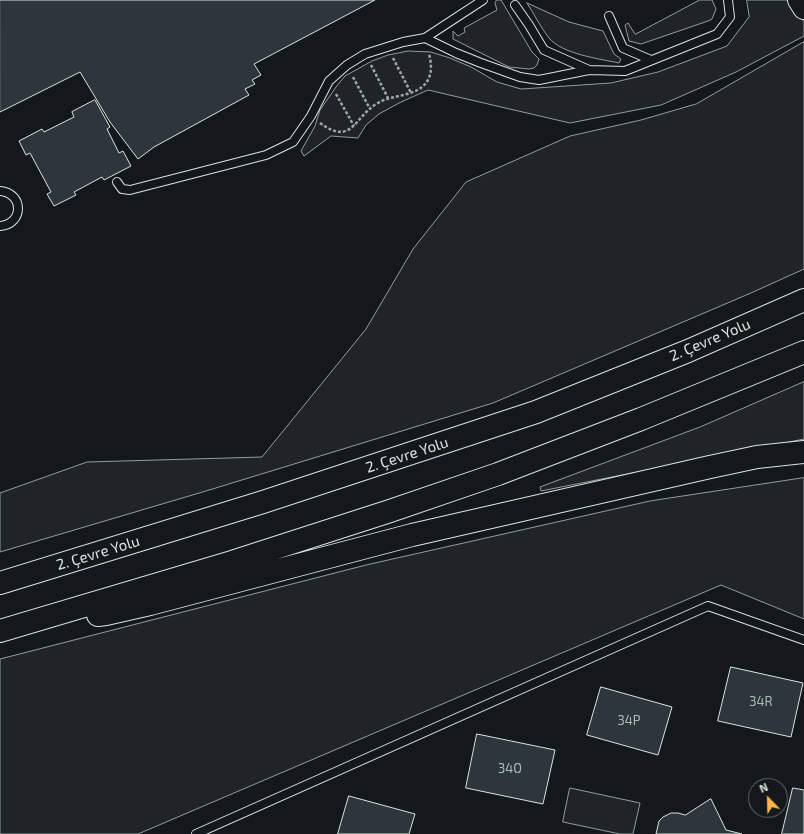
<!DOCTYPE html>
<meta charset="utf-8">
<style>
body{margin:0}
#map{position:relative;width:804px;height:834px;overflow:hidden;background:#14181c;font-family:"Exo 2",sans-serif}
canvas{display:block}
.north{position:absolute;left:748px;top:778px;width:40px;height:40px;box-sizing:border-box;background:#14181c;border:1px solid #626a69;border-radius:50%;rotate:337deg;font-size:11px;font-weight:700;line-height:16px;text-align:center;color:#d8e6dc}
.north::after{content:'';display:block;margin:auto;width:14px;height:18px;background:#ffb74d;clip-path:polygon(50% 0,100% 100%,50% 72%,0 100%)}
</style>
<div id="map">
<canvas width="804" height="834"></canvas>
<div class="north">N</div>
</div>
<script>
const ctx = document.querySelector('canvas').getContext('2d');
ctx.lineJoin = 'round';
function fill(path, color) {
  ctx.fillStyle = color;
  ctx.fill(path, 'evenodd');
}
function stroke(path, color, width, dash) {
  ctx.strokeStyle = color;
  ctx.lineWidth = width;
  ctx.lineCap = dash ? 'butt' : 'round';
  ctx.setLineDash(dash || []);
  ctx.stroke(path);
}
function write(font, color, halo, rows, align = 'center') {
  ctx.font = font + ' "Exo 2",sans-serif';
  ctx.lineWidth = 3;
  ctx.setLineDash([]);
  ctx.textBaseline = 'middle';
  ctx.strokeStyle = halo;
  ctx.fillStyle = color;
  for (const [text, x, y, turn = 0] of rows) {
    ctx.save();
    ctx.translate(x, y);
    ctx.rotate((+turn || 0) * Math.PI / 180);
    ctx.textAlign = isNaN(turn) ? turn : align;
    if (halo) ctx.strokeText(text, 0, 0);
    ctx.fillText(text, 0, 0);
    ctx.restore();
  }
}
const green = new Path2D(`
 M497,0H501L504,5L532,52L539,59L537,65L534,68L529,69L509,67L453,39V31L458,36L465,32L464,28L497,10L495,3Z
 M700,0H712L716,9L712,19L708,21L641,44L629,41L625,25L628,23L635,34Z
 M747,0H790L804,22V36L736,72L661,105L570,123L428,90L399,103L379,114L366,125L358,138L331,136L304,156L301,151L315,126L320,110L336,87L345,76L372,61L388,55L408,51L431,52L450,58L471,67L497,82L521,89L611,83L658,72L727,46L749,17Z
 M527,3L569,22L603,31L614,54L621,59L619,63C600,59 562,54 549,38C541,28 534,14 527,3Z
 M804,42V269L751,293L493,403L206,491L0,552V493L87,462L262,457L366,329L413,249L466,182L570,136L641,120L696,104Z
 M804,382V439L541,491L540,487L700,427Z
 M804,478V619L721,585L138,834H0V659L366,565L650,501Z
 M570,788L640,803L633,834H620L563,822Z`);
fill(green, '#202428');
stroke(green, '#939e99', 1);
const building = new Path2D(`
 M0,0H375L254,64L261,75L252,80L255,84L245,89L249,95L154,147L138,159L110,122L80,72L0,112Z
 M95,100L110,127L107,129L119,153L123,151L131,166L104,180L102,177L74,192L76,195L54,206L47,194L51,192L30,153L26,155L19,141L42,129L44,132L74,117L72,112Z
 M731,667L803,683L791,737L718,721Z
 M601,687L672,707L658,755L587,735Z
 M477,734L555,750L543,804L466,788Z
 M793,788L804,790V834H782Z
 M349,796L415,814L409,834H338Z
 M711,799L726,830L742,834H656L659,821L663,817L671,813H678L685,815Z`);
fill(building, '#2c363c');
stroke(building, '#d8e6dc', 1);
const service = new Path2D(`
 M515,5L529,25L544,50L589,70
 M609,16L623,48L651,60
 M425,38L456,53L481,63L520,77L539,80L589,70L625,71L717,34L730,17L728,0
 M117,182L122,189L130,190L266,155L293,142L311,116L329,81L347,65L365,54L403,42L425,38L483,0
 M0,191C24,193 24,224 0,226
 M196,834L708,606L804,640`);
const primary = new Path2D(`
 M799,0L804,8`);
const motorway = new Path2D(`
 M0,583L263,502L536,412L688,351L804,300
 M98,615L106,614L150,604L412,535L710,467L757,457L804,452
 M0,631L232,562L390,511L498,474L641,419L804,352`);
stroke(service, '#d8e6dc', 10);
stroke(primary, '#d8e6dc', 24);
stroke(motorway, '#d8e6dc', 24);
stroke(new Path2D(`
 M393,58L411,93
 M371,65L388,98
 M353,77L370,109
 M336,94L354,126
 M320,123C353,147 354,116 378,103C388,97 399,97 410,93C430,87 434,72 429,54`), '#9da8a2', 2.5, [3, 2]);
stroke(service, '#14181c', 8);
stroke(primary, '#14181c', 22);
stroke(motorway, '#14181c', 22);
write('13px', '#adbab4', null, [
 ["34R",761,702],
 ["34P",629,721],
 ["34O",510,769]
]);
write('15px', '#d8e6dc', '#14181c', [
 ["2. Çevre Yolu",710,340,-23],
 ["2. Çevre Yolu",407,455,-18],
 ["2. Çevre Yolu",98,553,-17]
]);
</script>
